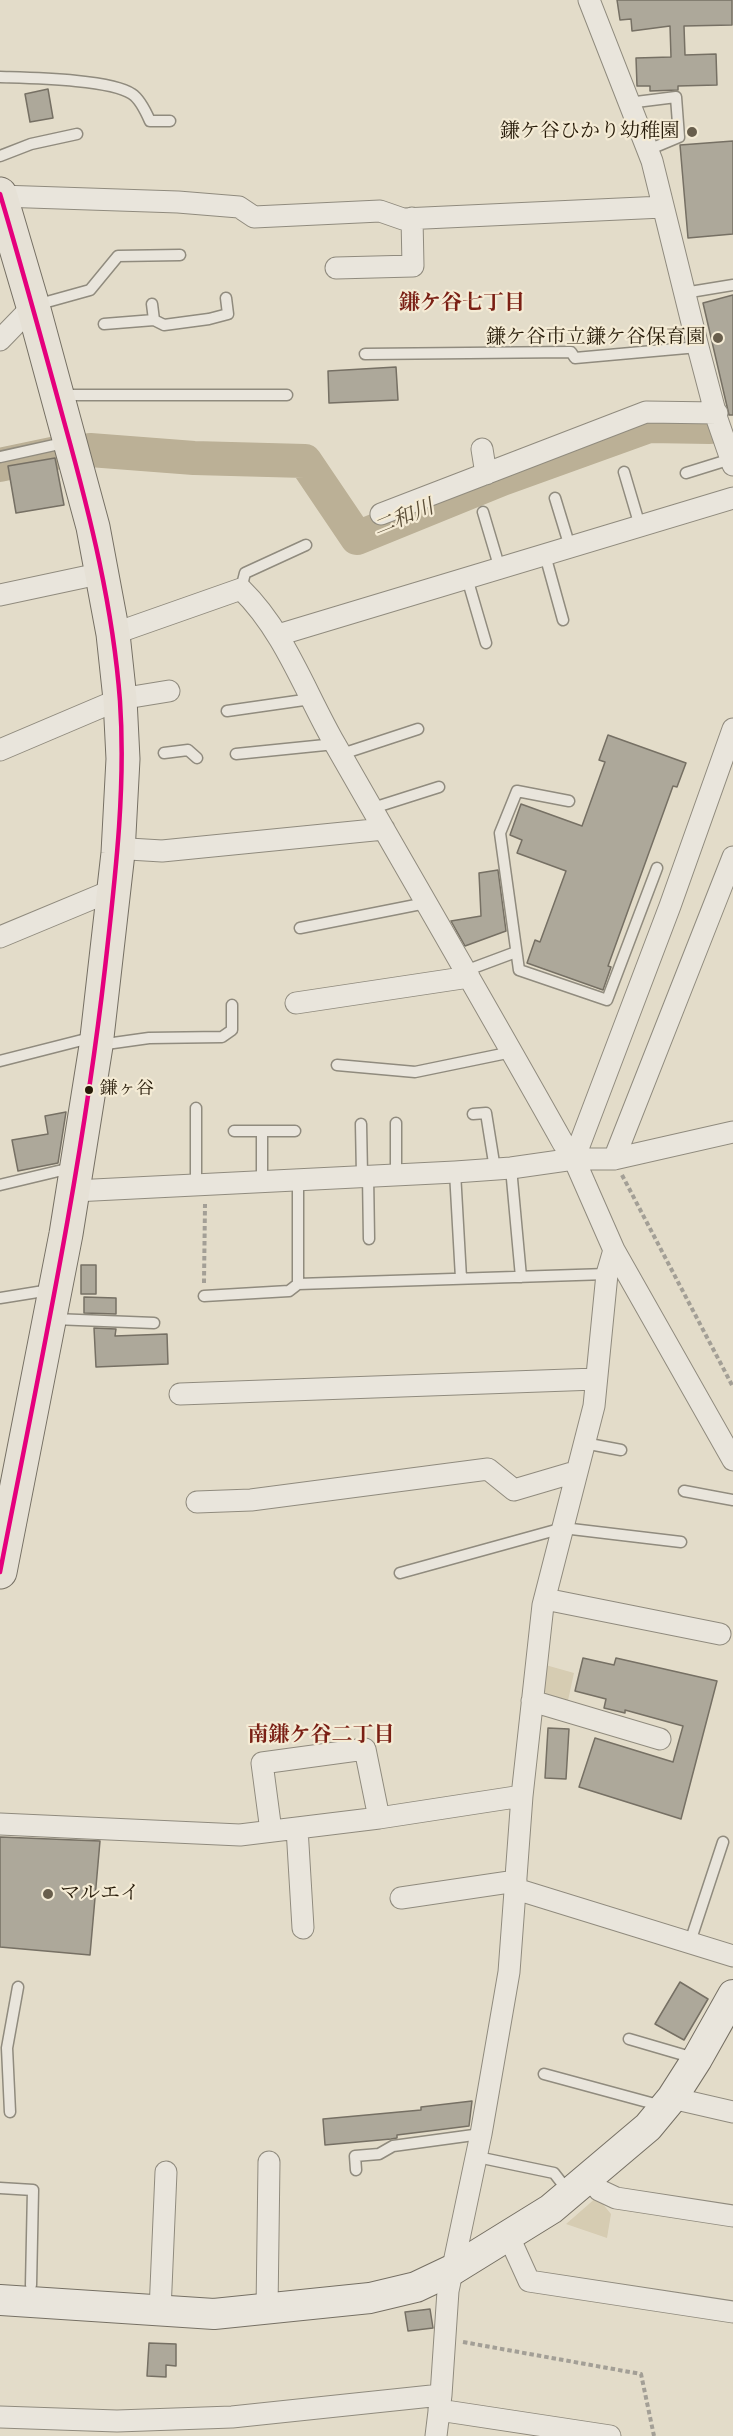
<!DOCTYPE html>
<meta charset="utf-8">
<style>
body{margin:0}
canvas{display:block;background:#e3dcc9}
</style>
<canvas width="733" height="2436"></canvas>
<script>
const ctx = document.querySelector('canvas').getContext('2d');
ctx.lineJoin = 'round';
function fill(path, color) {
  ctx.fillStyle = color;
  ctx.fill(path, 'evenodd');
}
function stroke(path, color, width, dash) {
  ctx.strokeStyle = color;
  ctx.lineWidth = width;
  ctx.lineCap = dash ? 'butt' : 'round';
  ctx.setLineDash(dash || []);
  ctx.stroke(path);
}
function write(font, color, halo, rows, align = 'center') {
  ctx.font = font + ' Cardo,"Noto Serif JP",serif';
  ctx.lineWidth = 4.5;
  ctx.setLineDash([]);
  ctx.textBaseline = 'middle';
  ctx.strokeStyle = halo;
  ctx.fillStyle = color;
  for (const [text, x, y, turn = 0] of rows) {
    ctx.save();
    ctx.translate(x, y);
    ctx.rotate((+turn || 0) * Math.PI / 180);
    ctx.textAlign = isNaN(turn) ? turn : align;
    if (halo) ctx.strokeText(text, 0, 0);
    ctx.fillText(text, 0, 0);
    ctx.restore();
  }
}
fill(new Path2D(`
 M542,1664L574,1673L567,1705C540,1698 543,1689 542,1664Z
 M597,2197L611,2214L607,2238L566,2224Z`), '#d6ccb2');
stroke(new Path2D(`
 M90,450L194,458L305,461L357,538L502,479L649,426L710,427
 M0,465L56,453`), '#bbb096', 34);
const building = new Path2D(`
 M617,0H732V25L684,26L685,55L716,54L717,85L678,86V90L650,91V86H637L636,58L671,57L670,26L632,31L631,19L620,20Z
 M48,89L53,118L30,122L25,94Z
 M733,141V234L688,238L680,145Z
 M733,295V415H729L703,303Z
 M396,367L398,400L329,403L328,371Z
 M55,458L64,505L16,513L8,466Z
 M608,735L686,763L677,787L673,786L608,966L611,967L603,990L527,963L535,940L540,942L566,871L517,853L522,840L510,835L521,804L582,826L605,762L599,760Z
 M498,870L506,931L465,946L451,921L481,916L479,873Z
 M66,1112L58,1163L18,1171L12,1140L48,1134L45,1116Z
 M81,1265H96V1294H81Z
 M84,1297L116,1298V1314L84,1313Z
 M94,1328L116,1329L115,1336L167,1334L168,1364L96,1367Z
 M583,1658L614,1665L616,1658L717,1681L681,1819L579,1787L595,1738L673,1762L683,1726L625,1710V1713L604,1708L606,1699L575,1691Z
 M548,1728L569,1729L566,1779L545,1778Z
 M0,1837L100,1841L90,1955L0,1947Z
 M680,1982L708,1999L684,2040L655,2024Z
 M472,2101L469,2126L397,2135V2138L391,2139L325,2145L323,2119L421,2110V2107Z
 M430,2309L433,2328L408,2331L405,2312Z
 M149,2343L176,2344V2366L166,2365V2377L147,2376Z`);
fill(building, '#ada89a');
stroke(building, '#767064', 1.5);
const lane = new Path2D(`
 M0,77C28,78 111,79 132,94C140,99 146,112 150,121H170
 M628,103L676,97L679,137L648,150
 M0,156L31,144L77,134
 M684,293L733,285
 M152,304L154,320
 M36,305L90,290L118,256L180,255
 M104,324L154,320L164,325L209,319L228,314L226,298
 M365,354L571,352L575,358L698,347
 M61,395H287
 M0,457L68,442
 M624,472L640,526
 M686,473L731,459
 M555,498L570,547
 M483,512L500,569
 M545,555L563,620
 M467,578L486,643
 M241,589L245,573L306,545
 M227,711L311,699
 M164,753L188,750L197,758
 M236,754L335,744
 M342,754L418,729
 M569,801L517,791L500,833L519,970L607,1000L657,868
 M373,808L439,787
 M300,928L426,903
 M465,971L516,952
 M99,1045L149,1038L222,1037L232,1030V1005
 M0,1061L94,1037
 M337,1065L415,1072L512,1052
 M473,1114L486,1113L495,1169
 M396,1123V1174
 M361,1124L362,1175
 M234,1131H295
 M262,1131V1181
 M511,1168L521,1277
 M455,1172L461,1278
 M368,1175L369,1239
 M0,1185L71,1168
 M196,1185V1108
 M298,1284L607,1274
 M204,1296L289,1291L298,1284V1180
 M0,1298L50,1290
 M54,1319L154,1323
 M584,1443L621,1450
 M684,1491L733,1500
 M400,1573L563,1528L681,1542
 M690,1942L723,1842
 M629,2039L694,2058
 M544,2074L662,2106
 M10,2112L7,2048L18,1987
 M487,2159L554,2173L568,2191
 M356,2170L355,2156L379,2154L393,2146L481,2134
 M0,2188L33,2190L31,2285`);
const street = new Path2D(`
 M589,0L652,161L698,347L717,419L733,465
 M0,196L178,202L239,207L254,217L380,211L403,219L663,207
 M336,268L413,266L412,218
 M0,340L33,306
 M482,449L486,474
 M381,514L646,412L717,413
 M0,595L103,573
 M113,634L241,589C285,632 305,692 335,744C411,877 488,1009 563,1143L574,1159L614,1250L733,1460
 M278,635L733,498
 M0,750L120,699L169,691
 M118,853L129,849L162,851L384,829
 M0,937L113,890
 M296,1003L469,977
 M574,1159L670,906L733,729
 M614,1159L733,857
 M74,1191L455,1172L511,1168L574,1159H614L733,1132
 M180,1394L596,1379
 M197,1502L251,1500L488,1469L514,1490L575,1472
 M545,1599L720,1634
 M532,1701L660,1739
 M0,1824L240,1835L379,1818L522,1796
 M297,1828L303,1928
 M271,1831L262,1763L365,1749L379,1818
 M516,1889L733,1956
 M401,1898L516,1881
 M672,2098L733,2112
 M591,2178L599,2190L616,2198L733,2216
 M509,2237L529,2281L733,2312
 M267,2310L269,2162
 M160,2311L166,2172
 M439,2410L610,2436
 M0,2417L117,2421L232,2417L441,2395
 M436,2436L441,2395L448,2291L481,2134L509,1972L522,1796L543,1605L594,1406L607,1274L614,1250`);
const secondary = new Path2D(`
 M0,2300L214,2314L370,2298L416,2287L454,2269L551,2209L648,2127L672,2098L697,2059L733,1995`);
const primary = new Path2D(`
 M0,194L33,306L93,527L113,634L120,699L123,759L118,853L96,1046L66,1234L0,1572`);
stroke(lane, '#908b7e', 13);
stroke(street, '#908b7e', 23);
stroke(secondary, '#767064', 32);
stroke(primary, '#767064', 35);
stroke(new Path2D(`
 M622,1175L733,1387
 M204,1283L205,1204
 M463,2342L641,2374L654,2436`), '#a39f96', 4, [4.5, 3]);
stroke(lane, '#e9e5dc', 10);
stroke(street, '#e9e5dc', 21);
stroke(secondary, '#e9e5dc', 30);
stroke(primary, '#e6e1d6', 33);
stroke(new Path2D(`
 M0,194C23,271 44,348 65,425C90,515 113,607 120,701C126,790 115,879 105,968C82,1171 39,1371 0,1572`), '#e5007d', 4.5);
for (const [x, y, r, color] of [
 [692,132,6,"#685e4c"],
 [718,338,6,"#685e4c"],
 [89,1090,5,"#261a08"],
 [48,1894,6,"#685e4c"]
]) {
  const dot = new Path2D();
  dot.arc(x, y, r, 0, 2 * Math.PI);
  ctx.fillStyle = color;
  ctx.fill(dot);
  stroke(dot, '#f4ebd5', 2);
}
write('18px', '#261a08', '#f4ebd5', [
 ["鎌ヶ谷",100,1090]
], 'left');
write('20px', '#261a08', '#f4ebd5', [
 ["鎌ケ谷ひかり幼稚園",680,132],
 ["鎌ケ谷市立鎌ケ谷保育園",706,338],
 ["マルエイ",60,1894,"left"]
], 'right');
write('bold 21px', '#7a1f14', '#f4ebd5', [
 ["鎌ケ谷七丁目",462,304],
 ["南鎌ケ谷二丁目",321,1736]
]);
write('italic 21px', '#5b4e38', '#f4ebd5', [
 ["二和川",404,519,-22]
]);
</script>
